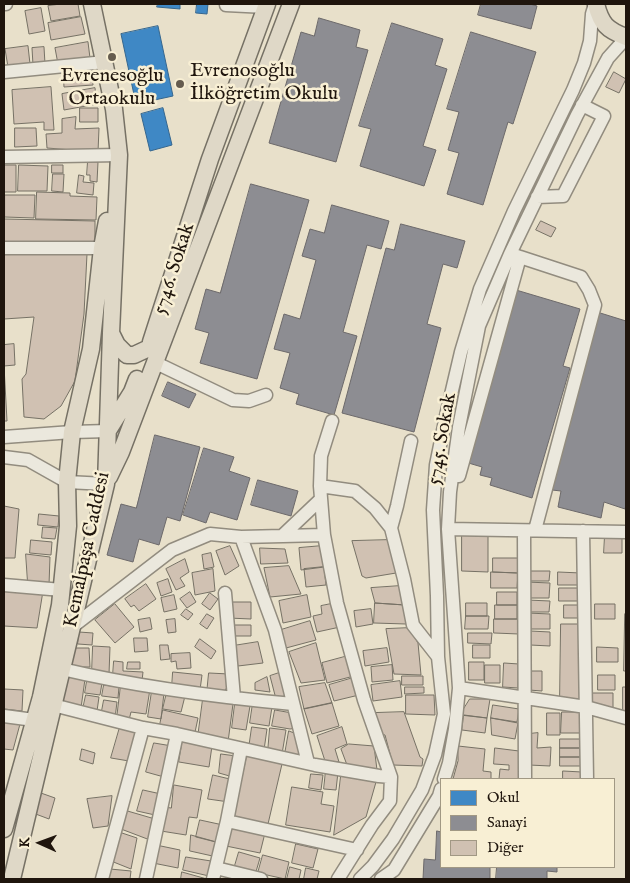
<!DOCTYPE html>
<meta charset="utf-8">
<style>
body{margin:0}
#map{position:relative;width:630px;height:883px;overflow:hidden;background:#e8e0ca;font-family:"IM FELL English",serif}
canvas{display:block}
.frame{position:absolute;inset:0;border:5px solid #1f150d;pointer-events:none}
.legend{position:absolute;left:440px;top:778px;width:175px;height:90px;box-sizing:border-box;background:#f8efd4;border:1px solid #a19884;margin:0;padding:6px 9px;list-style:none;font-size:15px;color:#1f150d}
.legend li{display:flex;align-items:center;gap:10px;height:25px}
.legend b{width:25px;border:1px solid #a19884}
.north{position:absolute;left:15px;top:818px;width:50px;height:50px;-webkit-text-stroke:4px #f8efd4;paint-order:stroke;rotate:272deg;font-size:14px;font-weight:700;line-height:20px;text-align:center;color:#1f150d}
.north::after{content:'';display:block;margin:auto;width:18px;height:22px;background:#1f150d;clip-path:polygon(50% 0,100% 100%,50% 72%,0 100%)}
</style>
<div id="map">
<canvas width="630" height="883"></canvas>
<div class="frame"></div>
<ul class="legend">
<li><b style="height:14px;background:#3f88c5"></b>Okul</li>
<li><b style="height:14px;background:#8d8d92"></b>Sanayi</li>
<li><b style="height:14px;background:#d0c1b2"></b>Diğer</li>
</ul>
<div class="north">K</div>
</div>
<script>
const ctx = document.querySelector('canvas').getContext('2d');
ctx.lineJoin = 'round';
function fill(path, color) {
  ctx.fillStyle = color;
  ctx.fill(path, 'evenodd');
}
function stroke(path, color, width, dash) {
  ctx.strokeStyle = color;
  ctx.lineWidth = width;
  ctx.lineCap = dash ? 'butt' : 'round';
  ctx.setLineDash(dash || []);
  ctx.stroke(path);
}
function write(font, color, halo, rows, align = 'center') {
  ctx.font = font + ' "IM FELL English",serif';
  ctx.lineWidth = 5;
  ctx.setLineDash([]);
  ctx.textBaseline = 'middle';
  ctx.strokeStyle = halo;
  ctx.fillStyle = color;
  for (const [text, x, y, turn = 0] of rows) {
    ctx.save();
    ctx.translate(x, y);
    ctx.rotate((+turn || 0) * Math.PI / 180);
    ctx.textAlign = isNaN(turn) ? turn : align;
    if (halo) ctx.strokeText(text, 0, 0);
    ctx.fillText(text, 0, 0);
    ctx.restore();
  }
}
const schools = new Path2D(`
 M158,4H180V9L157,7Z
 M197,4H208L207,14L196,13Z
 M158,26L173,96L136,104L121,34Z
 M163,108L172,145L150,151L141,114Z`);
fill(schools, '#3f88c5');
stroke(schools, '#35668e', 1);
const industry = new Path2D(`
 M481,4H530L537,6L531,29L478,15Z
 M319,18L360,30L356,47L368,50L336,162L269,143L301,32L314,36Z
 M392,23L443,39L435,65L447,69L423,146L436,150L424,186L360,166L371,129L359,126Z
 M471,32L536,52L513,124L508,122L483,205L447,194L459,153L448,150L459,112L447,109Z
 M251,184L309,200L257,379L200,363L209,333L195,329L206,289L220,293Z
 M332,205L389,221L381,249L367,245L343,332L357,336L334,415L296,404L299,394L280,388L290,353L274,349L284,314L300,319L316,260L302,256L310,229L324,233Z
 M401,224L465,241L457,268L443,264L427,324L441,328L414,432L342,413L386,248L394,250Z
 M516,290L580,309L563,366L570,368L532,498L490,485L492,478L480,475L482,467L465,462Z
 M597,312L626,321V505L625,509L604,502L601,518L558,507L561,491L552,490Z
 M168,382L196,394L189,408L162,396Z
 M155,435L200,447L180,521L167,517L159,545L139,539L133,562L107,555L121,504L136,508Z
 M204,448L234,457L229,471L250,478L237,520L210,512L206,523L183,515Z
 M258,480L298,491L291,516L251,505Z
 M437,831L441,832V867H490V879H423L424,859L435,860Z
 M497,867H557V872L547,871V879H496Z`);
fill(industry, '#8d8d92');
stroke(industry, '#6c696a', 1);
const building = new Path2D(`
 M61,4H78L80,16L51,21L48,6Z
 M41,8L45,31L29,34L25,11Z
 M81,17L85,34L51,40L48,23Z
 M88,42L90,58L58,64L55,48Z
 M28,46L30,64L8,67L5,49Z
 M44,47L45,64L33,65L32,48Z
 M92,68L93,85L64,87L63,70Z
 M614,72L626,79L619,93L606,87Z
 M51,87L54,130H44V122L14,124L12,90Z
 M95,88L97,104L64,110L62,94Z
 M80,108H98V122H80Z
 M76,117L75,129L99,128L98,152L47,148L46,134L62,133V119Z
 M15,128H36L37,146L15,147Z
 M88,161L98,162L97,182L90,181V175H87Z
 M4,165H16V192H4Z
 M19,165L48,166L47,191H18Z
 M52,165H63V173H52Z
 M53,174H64L63,192L52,191Z
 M79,175L84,176L83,182L94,183L93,195L77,193Z
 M37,192L70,193V196L97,197L96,220L36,219Z
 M5,195H35L34,218L5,217Z
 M4,219L95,221V244L4,243Z
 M541,221L556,228L551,237L536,230Z
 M87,254L84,314L75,381L61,406L44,419L24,417L22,379L26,374L34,317L4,319V255Z
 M14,344L15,365L4,366L7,421H4V345Z
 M4,506L19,509L15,558H4Z
 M39,514L59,516L58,527L38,525Z
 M43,527L57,528L55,539L42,538Z
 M462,533H488V572L462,571Z
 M605,535H622V553H604Z
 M31,540L52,542L51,555L30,553Z
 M389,540L396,573L366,578L362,576L352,541Z
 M230,546L239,566L225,575L216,551Z
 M322,546L324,567L301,570L299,548Z
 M260,548L285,549L288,563L261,564Z
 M211,553L214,567L204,569L202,555Z
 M26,554L50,557L49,585L28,583Z
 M493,558H518V573L493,572Z
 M185,559L189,572L180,578L185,586L176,590L166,569Z
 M289,566L301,594L270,597L264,568Z
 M324,567L326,585L306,587L304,569Z
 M213,569L215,591L195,595L192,573Z
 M529,571H550L549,581H528Z
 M491,572L518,573L517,588H491Z
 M558,572L581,573V585H558Z
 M168,579L172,592L161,596L157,583Z
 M526,582L550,583L549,598H526Z
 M146,584L156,599L139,611L134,605L131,607L125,599Z
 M400,586L405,605L375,603L371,588Z
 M559,588H581V601H559Z
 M4,589L43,591L37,628L4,626Z
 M190,592L196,602L187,608L180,599Z
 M497,592H517V605H497Z
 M210,593L218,599L210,610L202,604Z
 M174,595L177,609L164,612L161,598Z
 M307,595L311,617L283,623L279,601Z
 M527,600L550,601L549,612H527Z
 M228,602H251V619L228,618Z
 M336,603L340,627L317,632L313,616L322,614L321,606Z
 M375,603L405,605L406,624L374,623Z
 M466,603H487V616H466Z
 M115,604L134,627L115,643L95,620Z
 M595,604H615V619H595Z
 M495,605H517V619H495Z
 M564,605H583L582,618H564Z
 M186,609L193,614L188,620L181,615Z
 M371,609L373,624L356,627L354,611Z
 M527,613L550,614V629H527Z
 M207,614L214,618L207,629L200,624Z
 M625,614L626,615V671H624Z
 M466,616H489L488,629H465Z
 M150,618L152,629L140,632L138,620Z
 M175,619L176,632L168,633L166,620Z
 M494,619H519V634L494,633Z
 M310,621L316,640L286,648L281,630Z
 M561,624H580V699H560Z
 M234,625H251V636H234Z
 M409,628L418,643L421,675L394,674L386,629Z
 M530,631L550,632V646L530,645Z
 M79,632L93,633L92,645L78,644Z
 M468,633H492L491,644L468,643Z
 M134,638H147L148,651L135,652Z
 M200,639L216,651L211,659L195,647Z
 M258,642L263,663L238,666L233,646Z
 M316,643L325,680L301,683L289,652Z
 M160,645H168L170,659L161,660Z
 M473,645H490V658H473Z
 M93,646L110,647L109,674L92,672Z
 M597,647L618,648V662H597Z
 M68,648H89L90,667H68Z
 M387,648L389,662L365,666L363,651Z
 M190,653L191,668L177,669L176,661L171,662V654Z
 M348,656L354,676L327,683L322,663Z
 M114,661L123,662V671L143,672L142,681L113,675Z
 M128,662H140V669H127Z
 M469,662H484V680H469Z
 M504,663L519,664L518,688L503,687Z
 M392,665L393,680L372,682L371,667Z
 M485,665H500V683H485Z
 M529,671H542V691L529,690Z
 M173,672L202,675L200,690L172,687Z
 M282,672L287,696L276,699L270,676Z
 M209,673L229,674V685L221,695L207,693Z
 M61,675L85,679L81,708L56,702Z
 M598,675H615V690H598Z
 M402,676H423V685H402Z
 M267,677L270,692L255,690V683Z
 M353,678L359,695L334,701L329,685Z
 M87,681L102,683L100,695L85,693Z
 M400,681L402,697L373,701L371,685Z
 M325,683L332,703L304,709L299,687Z
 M104,685L119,687L118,698L102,696Z
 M121,685L150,689L146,714L131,712L129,720L117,718Z
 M405,687H424V693L405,694Z
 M623,687H626V715L623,714Z
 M4,689L23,690L22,711L4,709Z
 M152,691L164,693L161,719L148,717Z
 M167,692L185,696L181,712L163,709Z
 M592,693H613V712L591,707Z
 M86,695L99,697L97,711L83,709Z
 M406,695H434L435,715L406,714Z
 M203,699L233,704L228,742L198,737Z
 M470,699H490L487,718L460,715Z
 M104,700L117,702L115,718L101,716Z
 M253,703L272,707L269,726L250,723Z
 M332,703L339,726L312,734L304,709Z
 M235,704L250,706L246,730L232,728Z
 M493,705L519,709L517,722L491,718Z
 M163,710L198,718L194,737L159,730Z
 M275,710L292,713L297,728L290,729L272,726Z
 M404,712L420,757L423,759L422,766L393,765L385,735L380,734L374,713Z
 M562,712H583L582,733H561Z
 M547,713H560V735H547Z
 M464,715L487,718L485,733L462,730Z
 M491,718L518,723L515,739L492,735Z
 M4,721L20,724L13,750L4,749Z
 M120,727L138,730L129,761L111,758Z
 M252,727L267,729L264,750L249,748Z
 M342,727L347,744L335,749L339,762L325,761L317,736Z
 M270,728L286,730L282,754L268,752Z
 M289,731L299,735L303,758L285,754Z
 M538,733L537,748L551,747L550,766L529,765V734Z
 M183,738L212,746L209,767L179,762Z
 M560,739H581V748H560Z
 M154,743L172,746L164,777L146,772Z
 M349,744L374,746L377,770L347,765L341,749Z
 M458,746L485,749L483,771L491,772V779H453L458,761Z
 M495,748L519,751V779H499L500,769L509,770V765L494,764Z
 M560,748H581V757H560Z
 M82,749L95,753L93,764L80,760Z
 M221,754L236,756L233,777L219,773Z
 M247,756L282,764L268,824L234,816Z
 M560,757H581V766H560Z
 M326,770L338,772L336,790L324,789Z
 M563,771L582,772V779H563Z
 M311,774L323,775L321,790L309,788Z
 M213,775L234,780L229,802L208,799Z
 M341,776L376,782L366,817L334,835Z
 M174,785L202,790L197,818L189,817L186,835L161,831L164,807L171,808Z
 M292,787L323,792L321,804L334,806L330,832L286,825Z
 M143,790L161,794L155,815L137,811Z
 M38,792L55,798L49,819L33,813Z
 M112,796L108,826L93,828L87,799Z
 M124,810L155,819L150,840L121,829Z
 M200,820L223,825L220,843L196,837Z
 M231,826L265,833L260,853L226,846Z
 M116,831L137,838L131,869L111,861Z
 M191,835L220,843L217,857L190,851Z
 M296,844L318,849L313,868L292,863Z
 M156,845L180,850L178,868L153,863Z
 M239,852L260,858L255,875L234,869Z
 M263,855L289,862L285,879L258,873Z
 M186,857L211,861L209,876L183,870Z
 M290,867L301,870L299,879H287Z
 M306,868L319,871L317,879H304Z
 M110,869L131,871L130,879H109Z
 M182,872L207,879H181Z`);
fill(building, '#d0c1b2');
stroke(building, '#767165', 1);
const minor = new Path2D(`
 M4,4H6
 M226,4V5L266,7
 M4,72L105,62
 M4,157L119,155
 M537,197L563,196L604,116L582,105
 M4,248H102
 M520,257L581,277L589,290L595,305L535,530
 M154,362L233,400L249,401L266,395
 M332,421L321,456L320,486L324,535L337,603L364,700L391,777
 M4,437L72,432L108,431
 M4,457L28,460L67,482L106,484
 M459,476L520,257L512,254
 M320,486L355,491L375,508L391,528L404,579L413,625L438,657
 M391,528L397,506L411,441
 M448,529L626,532
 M524,531L525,779
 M583,531L587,779
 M282,536L321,499
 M241,537L275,630L308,763
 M4,585L62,590
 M225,593L234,698
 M72,627L172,550L210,534L241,537L324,535
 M62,669C138,687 216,697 293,704
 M459,688L586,707L626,718
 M53,705L143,728L177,734L315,765L379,776L391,777L390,801L372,825L338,879
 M4,716L34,720
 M444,779L449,763L455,729L459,688L448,529L450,492L459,427L479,326L510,254L577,115L608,58L626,38
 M227,821L357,850
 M216,868L261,879
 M102,879L143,728
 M146,879L177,734
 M213,879L227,821L241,749
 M360,879L373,866L393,839L422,790L435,755L444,714L438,657L437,596L433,510L436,465L446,416L461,352L480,289L514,211L573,90L584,63L590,41L592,14L595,4
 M381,879L394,870L439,796L441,789`);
const major = new Path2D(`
 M596,4C601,24 607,30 626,37
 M111,333L117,345L127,355H134L149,348
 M151,342L210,159L267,4
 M109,429L132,392L137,379
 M109,477L121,452L291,4
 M4,829L41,697L60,605L68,526L67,482L72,432L91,349L102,248L107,221
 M12,879L106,484L111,333L119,155L114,109L92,4`);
stroke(minor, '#928c7f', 15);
stroke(major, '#767165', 19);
stroke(minor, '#ebe8dd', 12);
stroke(major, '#dfd8c7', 16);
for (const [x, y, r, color] of [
 [112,57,5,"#655c4f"],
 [180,84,5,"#655c4f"]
]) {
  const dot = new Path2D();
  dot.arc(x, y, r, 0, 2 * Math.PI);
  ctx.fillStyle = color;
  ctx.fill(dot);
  stroke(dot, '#f8efd4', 2);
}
write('20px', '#1f150d', '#f8efd4', [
 ["Evrenosoğlu",190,72],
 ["İlköğretim Okulu",190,95],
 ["Evrenesoğlu",112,77,"center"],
 ["Ortaokulu",112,100,"center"]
], 'left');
write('20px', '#1f150d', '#f8efd4', [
 ["5746. Sokak",175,269,-72],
 ["5745. Sokak",443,439,-80],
 ["Kemalpaşa Caddesi",88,550,-78]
]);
</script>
